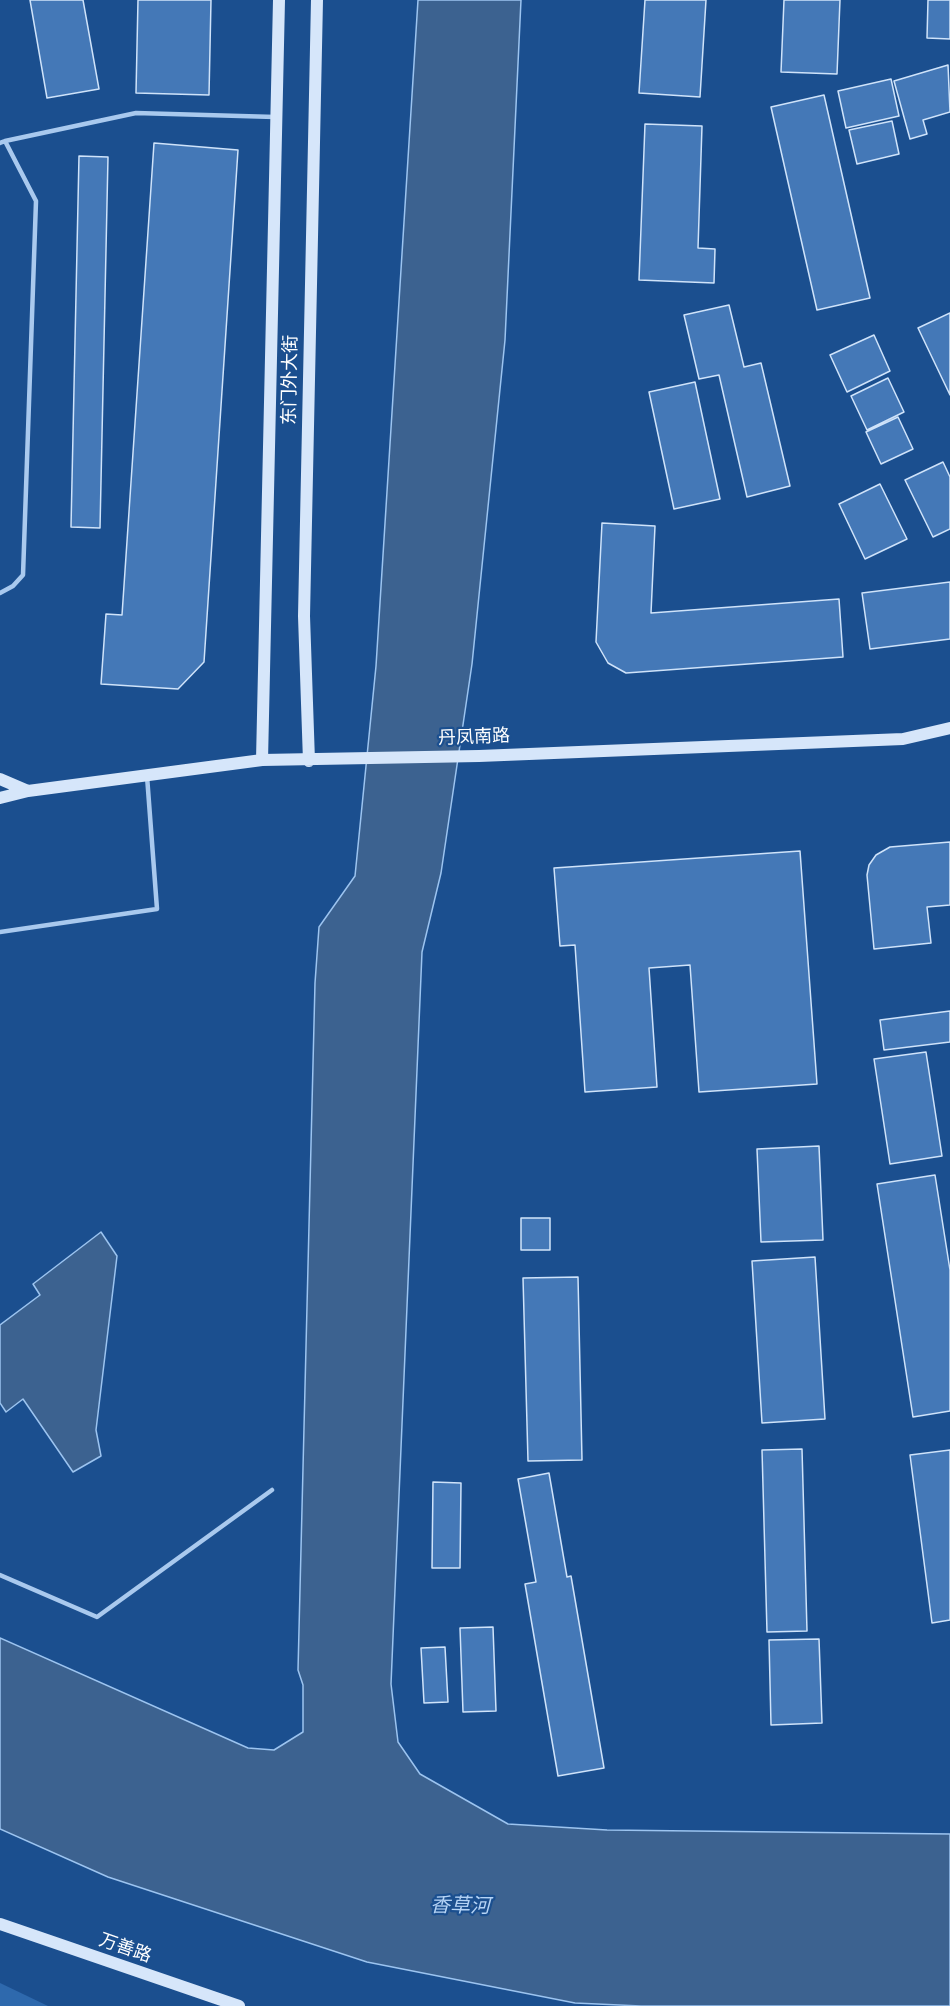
<!DOCTYPE html>
<meta charset="utf-8">
<style>
body{margin:0}
canvas{display:block;background:#1b4f8f}
</style>
<canvas width="950" height="2006"></canvas>
<script>
const ctx = document.querySelector('canvas').getContext('2d');
ctx.lineJoin = 'round';
function fill(path, color) {
  ctx.fillStyle = color;
  ctx.fill(path, 'evenodd');
}
function stroke(path, color, width, dash) {
  ctx.strokeStyle = color;
  ctx.lineWidth = width;
  ctx.lineCap = dash ? 'butt' : 'round';
  ctx.setLineDash(dash || []);
  ctx.stroke(path);
}
function write(font, color, halo, rows, align = 'center') {
  ctx.font = font + ' "Roboto Condensed","Noto Sans SC",sans-serif';
  ctx.lineWidth = 4.5;
  ctx.setLineDash([]);
  ctx.textBaseline = 'middle';
  ctx.strokeStyle = halo;
  ctx.fillStyle = color;
  for (const [text, x, y, turn = 0] of rows) {
    ctx.save();
    ctx.translate(x, y);
    ctx.rotate((+turn || 0) * Math.PI / 180);
    ctx.textAlign = isNaN(turn) ? turn : align;
    if (halo) ctx.strokeText(text, 0, 0);
    ctx.fillText(text, 0, 0);
    ctx.restore();
  }
}
fill(new Path2D(`
 M0,1983L48,2006H0Z`), '#2e69ad');
const water = new Path2D(`
 M418,0H521L505,340L472,664L441,873L422,952L391,1684L398,1742L420,1774L508,1824L607,1830L950,1834V2006H641L575,2003L367,1962L108,1877L0,1829V1638L248,1748L274,1750L303,1732V1685L298,1670L315,983L319,927L355,876L376,666Z
 M101,1232L117,1256L96,1430L101,1456L73,1472L23,1399L6,1412L0,1403V1325L40,1295L33,1284Z`);
fill(water, '#3c6290');
stroke(water, '#9cc4f0', 1.5);
const building = new Path2D(`
 M30,0H83L99,89L47,98Z
 M138,0H211L209,95L136,93Z
 M645,0H706L700,97L639,93Z
 M784,0H840L837,74L781,72Z
 M928,0H950V39L927,38Z
 M948,65L950,112L923,120L927,134L910,139L894,81Z
 M891,79L899,116L846,128L838,91Z
 M824,95L870,298L817,310L771,107Z
 M892,121L899,154L857,164L849,130Z
 M645,124L702,126L698,248L715,249L714,283L639,280Z
 M154,143L238,150L204,662L178,689L101,684L106,614L122,615Z
 M79,156L108,157L100,528L71,527Z
 M729,305L744,367L761,363L790,486L747,497L719,375L699,379L684,315Z
 M950,313V395L918,328Z
 M874,335L890,371L847,392L830,355Z
 M888,378L904,412L867,430L851,396Z
 M695,382L720,499L674,509L649,392Z
 M898,417L913,449L881,464L866,432Z
 M943,462L950,477V529L933,537L905,480Z
 M880,484L907,539L865,559L839,504Z
 M602,523L655,526L651,613L839,599L843,657L626,673L608,663L596,642Z
 M950,582V639L870,649L862,593Z
 M950,842V905L927,907L931,943L874,949L867,875L869,865L876,855L890,847Z
 M800,851L817,1084L699,1092L690,965L649,968L657,1087L585,1092L575,945L560,946L554,868Z
 M950,1011V1042L884,1050L880,1020Z
 M926,1052L942,1156L890,1164L874,1059Z
 M819,1146L823,1240L761,1242L757,1149Z
 M935,1175L950,1270V1411L913,1417L877,1184Z
 M521,1218H550V1250H521Z
 M815,1257L825,1419L762,1423L752,1261Z
 M578,1277L582,1460L528,1461L523,1278Z
 M802,1449L807,1631L767,1632L762,1450Z
 M950,1450V1620L932,1623L910,1455Z
 M549,1473L567,1577L571,1576L604,1768L558,1776L525,1584L536,1582L518,1479Z
 M433,1482L461,1483L460,1568H432Z
 M493,1627L496,1711L463,1712L460,1628Z
 M819,1639L822,1723L771,1725L769,1640Z
 M445,1647L448,1702L424,1703L421,1648Z`);
fill(building, '#4478b7');
stroke(building, '#cfe3fa', 1.5);
stroke(new Path2D(`
 M5,141L136,113L275,117
 M0,143L5,141L36,201L23,575L13,586L0,593
 M0,932L157,909L147,776
 M0,1575L97,1617L272,1490`), '#a9c9ee', 4.5);
stroke(new Path2D(`
 M262,760L279,0
 M309,761L304,616L317,0
 M0,779L28,791
 M0,798L28,791L262,760L479,756L903,739L950,728
 M0,1924L239,2006`), '#d6e6fa', 12);
write('18px', '#fff', '#1b4f8f', [
 ["东门外大街",291,380,-89],
 ["丹凤南路",474,738,-2],
 ["万善路",125,1949,19]
]);
write('italic 20px', '#b5d3f5', '#1b4f8f', [
 ["香草河",460,1907,1]
]);
</script>
